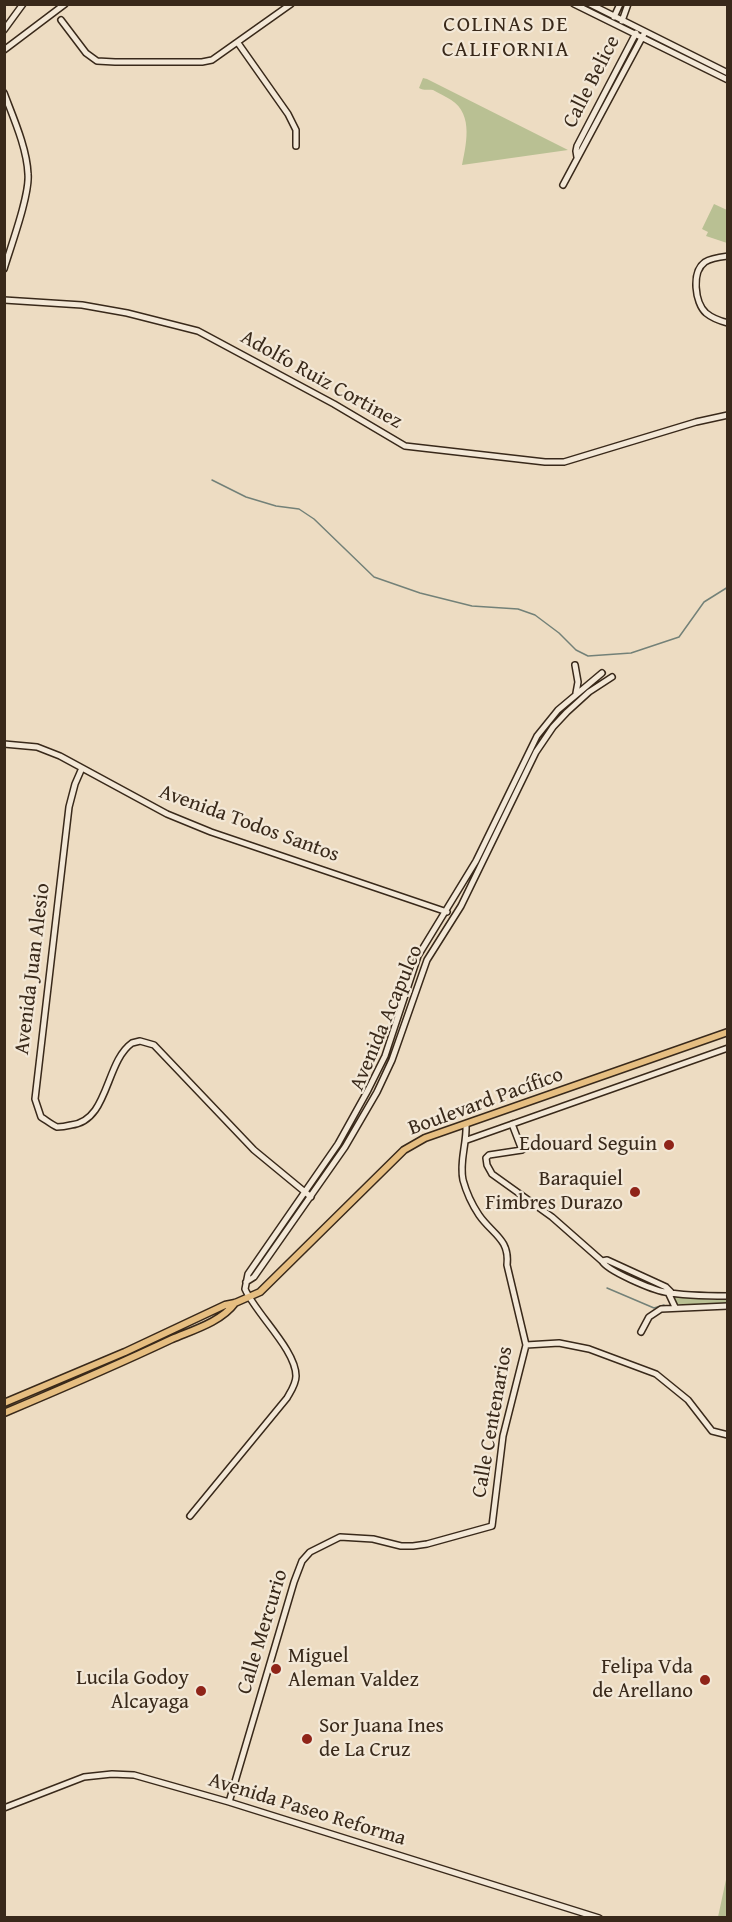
<!DOCTYPE html>
<meta charset="utf-8">
<style>
body{margin:0}
#map{position:relative;width:732px;height:1922px;overflow:hidden;background:#eddcc2;font-family:"Gentium Book Plus",serif}
canvas{display:block}
.frame{position:absolute;inset:0;border:6px solid #39291a;pointer-events:none}
</style>
<div id="map">
<canvas width="732" height="1922"></canvas>
<div class="frame"></div>
</div>
<script>
const ctx = document.querySelector('canvas').getContext('2d');
ctx.lineJoin = 'round';
function fill(path, color) {
  ctx.fillStyle = color;
  ctx.fill(path, 'evenodd');
}
function stroke(path, color, width, dash) {
  ctx.strokeStyle = color;
  ctx.lineWidth = width;
  ctx.lineCap = dash ? 'butt' : 'round';
  ctx.setLineDash(dash || []);
  ctx.stroke(path);
}
function write(font, color, halo, rows, align = 'center') {
  ctx.font = font + ' "Gentium Book Plus",serif';
  ctx.lineWidth = 4.5;
  ctx.setLineDash([]);
  ctx.textBaseline = 'middle';
  ctx.strokeStyle = halo;
  ctx.fillStyle = color;
  for (const [text, x, y, turn = 0] of rows) {
    ctx.save();
    ctx.translate(x, y);
    ctx.rotate((+turn || 0) * Math.PI / 180);
    ctx.textAlign = isNaN(turn) ? turn : align;
    if (halo) ctx.strokeText(text, 0, 0);
    ctx.fillText(text, 0, 0);
    ctx.restore();
  }
}
fill(new Path2D(`
 M423,78L427,79L568,150L462,165C467,141 474,110 446,97C442,95 437,92 433,90C427,89 425,91 419,88Z
 M714,204L727,210V243L706,236L708,232L702,229Z
 M672,1295L712,1300H727V1305L677,1304Z
 M727,1875L728,1907L726,1917H718Z`), '#b9c093');
stroke(new Path2D(`
 M212,480L246,497L276,506L299,509L314,519L374,577L420,593L472,606L518,609L535,615L559,633L576,650L588,656L631,653L679,637L704,602L728,587
 M607,1288L654,1308L664,1305`), '#738178', 1.5);
const secondary = new Path2D(`
 M574,4L728,80
 M590,4L728,73
 M614,17L620,4
 M61,20L86,53L97,61L115,62H202L212,60L291,4
 M622,21L628,4
 M4,30L23,4
 M238,43L288,114L296,130V146
 M4,50L65,4
 M4,93C13,117 27,148 28,174C30,194 11,246 4,269
 M577,157L576,151L577,146L636,33
 M563,185L645,32
 M728,256C720,257 711,258 705,262C691,272 695,303 706,313C712,318 720,321 728,323
 M4,300L82,305L127,313L198,331L334,404L405,446L545,462H564L696,422L728,415
 M575,665L578,682L576,693
 M4,744L37,747L60,756L167,814L211,832L447,912
 M82,768L75,784L69,807L35,1099L41,1117C46,1120 52,1125 57,1127C61,1127 67,1126 71,1125C109,1121 105,1062 132,1043L140,1041L154,1045L254,1150L311,1197
 M512,1124L522,1150L489,1155L486,1158L487,1165L492,1174L552,1217L602,1261C607,1271 653,1290 665,1292C680,1295 712,1296 728,1296
 M467,1140L728,1048
 M602,1261L607,1260L666,1287L671,1292
 M246,1282L254,1277L345,1147L377,1092L392,1060L427,960L461,906L536,752L553,727L567,712L589,692L612,677
 M667,1290L675,1307
 M641,1332L649,1317L661,1309L728,1306
 M526,1345L559,1343L589,1349L656,1374L688,1400L712,1431L728,1435
 M190,1516L287,1398C291,1391 296,1384 296,1376C296,1350 256,1314 245,1289L248,1274L338,1144L368,1090L385,1056L418,956L476,861L537,736L558,710L602,673
 M229,1802L294,1582L302,1561L310,1552L340,1537L373,1539L401,1546H413L427,1544L492,1526L503,1436L526,1345L507,1265C510,1239 492,1234 479,1215C473,1206 466,1191 463,1180C459,1161 467,1144 466,1125
 M4,1808L84,1777L112,1774L134,1775L229,1802L599,1918`);
const primary = new Path2D(`
 M4,1403L125,1352L225,1305L235,1303L260,1292L404,1150L425,1138L728,1032
 M4,1413C61,1389 117,1365 172,1339C193,1330 221,1322 235,1303`);
stroke(secondary, '#39291a', 8);
stroke(primary, '#39291a', 9);
stroke(secondary, '#f3e8d7', 5);
stroke(primary, '#e6be81', 6);
for (const [x, y, r, color] of [
 [669,1145,6,"#8f2418"],
 [635,1192,6,"#8f2418"],
 [276,1669,6,"#8f2418"],
 [705,1680,6,"#8f2418"],
 [201,1691,6,"#8f2418"],
 [307,1739,6,"#8f2418"]
]) {
  const dot = new Path2D();
  dot.arc(x, y, r, 0, 2 * Math.PI);
  ctx.fillStyle = color;
  ctx.fill(dot);
  stroke(dot, '#f3e8d7', 2);
}
write('21px', '#39291a', '#f3e8d7', [
 ["Calle Belice",592,82,-63],
 ["Adolfo Ruiz Cortinez",321,380,29],
 ["Avenida Todos Santos",249,824,20],
 ["Avenida Juan Alesio",33,969,-83],
 ["Avenida Acapulco",387,1018,-67],
 ["Boulevard Pacífico",486,1102,-20],
 ["Calle Centenarios",493,1422,-80],
 ["Calle Mercurio",263,1632,-73],
 ["Avenida Paseo Reforma",307,1810,17]
]);
write('21px', '#39291a', '#f3e8d7', [
 ["Edouard Seguin",657,1145],
 ["Baraquiel",623,1180],
 ["Fimbres Durazo",623,1204],
 ["Miguel",288,1657,"left"],
 ["Aleman Valdez",288,1681,"left"],
 ["Felipa Vda",693,1668],
 ["de Arellano",693,1692],
 ["Lucila Godoy",189,1679],
 ["Alcayaga",189,1703],
 ["Sor Juana Ines",319,1727,"left"],
 ["de La Cruz",319,1751,"left"]
], 'right');
ctx.letterSpacing = '1.5px';
write('22px', '#39291a', '#f3e8d7', [
 ["COLINAS DE",506,25],
 ["CALIFORNIA",506,50]
]);
ctx.letterSpacing = '0px';
</script>
